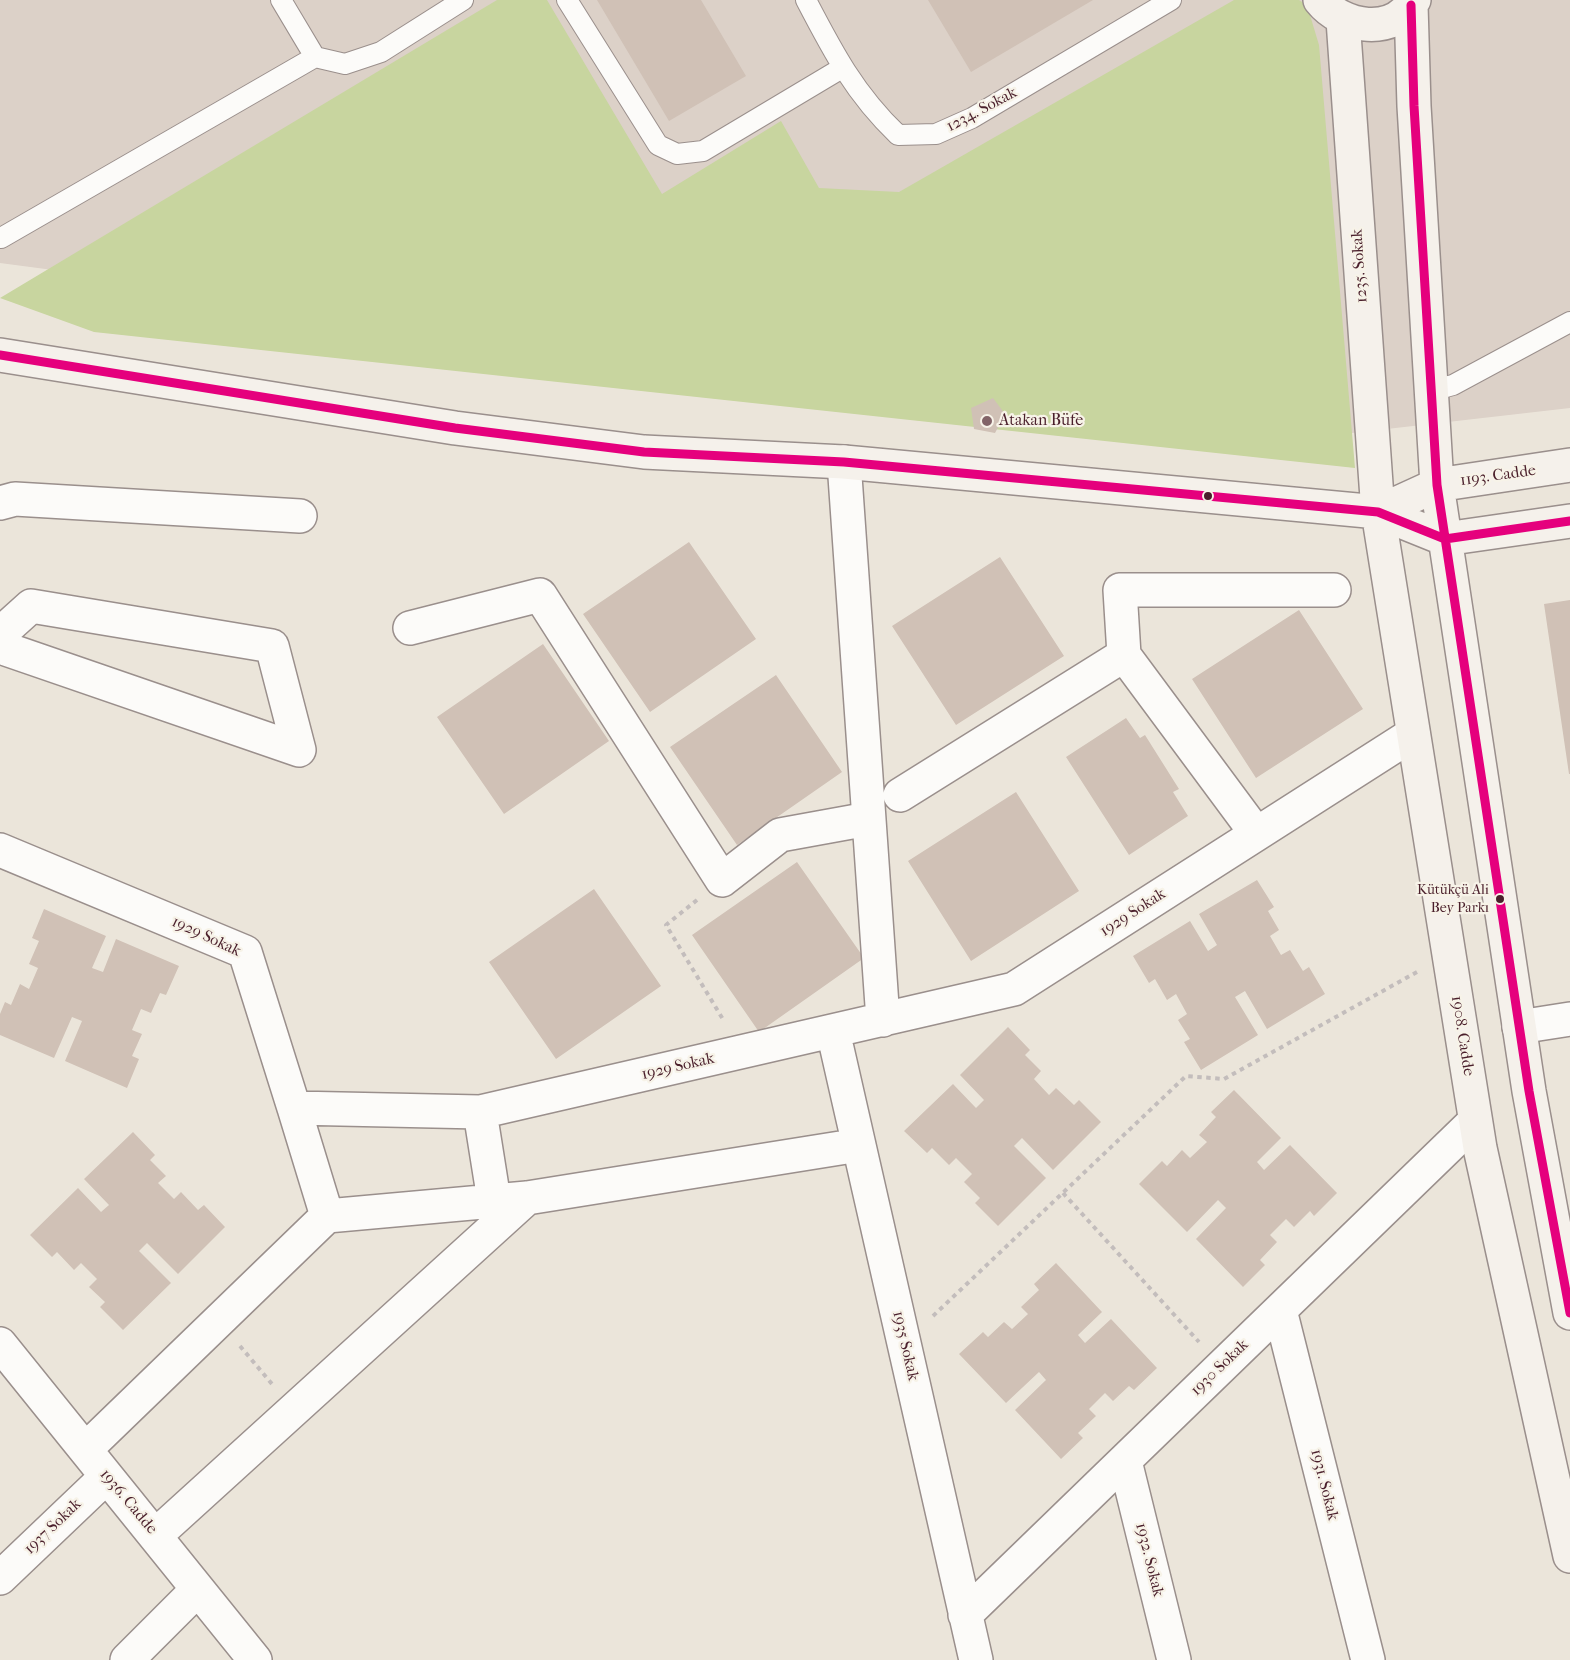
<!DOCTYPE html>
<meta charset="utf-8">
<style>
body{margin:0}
canvas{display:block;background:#ebe5da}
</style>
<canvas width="1570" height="1660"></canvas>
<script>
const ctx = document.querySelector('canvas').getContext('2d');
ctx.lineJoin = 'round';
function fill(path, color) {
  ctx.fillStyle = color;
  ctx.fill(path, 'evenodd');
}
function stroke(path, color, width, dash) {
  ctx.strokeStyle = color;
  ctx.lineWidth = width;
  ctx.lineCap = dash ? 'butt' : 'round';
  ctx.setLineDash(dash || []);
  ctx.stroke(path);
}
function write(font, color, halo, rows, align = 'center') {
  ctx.font = font + ' "IM FELL French Canon",serif';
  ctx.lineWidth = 4.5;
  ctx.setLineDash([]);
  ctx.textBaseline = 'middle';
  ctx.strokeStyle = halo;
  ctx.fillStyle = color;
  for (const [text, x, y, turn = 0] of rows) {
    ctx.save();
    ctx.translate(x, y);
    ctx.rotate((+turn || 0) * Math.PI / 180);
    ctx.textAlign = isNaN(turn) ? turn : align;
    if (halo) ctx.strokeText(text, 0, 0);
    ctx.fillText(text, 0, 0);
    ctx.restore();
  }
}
fill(new Path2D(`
 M0,0H1570V408L1317,437L0,263Z`), '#dcd1c8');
fill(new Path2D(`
 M497,0H547L662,194L781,121L819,188L899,192L1234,0H1299L1307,5L1319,45L1355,468L94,332L0,298Z`), '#c8d59f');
fill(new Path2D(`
 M597,0H701L746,76L669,121Z
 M928,0H1093L971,72Z
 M993,398L1005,414L995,433L974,429L971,408Z
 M689,542L756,639L650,712L583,614Z
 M1000,557L1064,656L956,725L892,626Z
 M1570,600V774H1569L1544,604Z
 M1299,610L1363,709L1256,778L1192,679Z
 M543,644L609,741L504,814L437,717Z
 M776,675L842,772L737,845L670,747Z
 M1126,718L1140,738L1145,735L1179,789L1173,792L1188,816L1129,855L1066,757Z
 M1016,792L1079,891L971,961L908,861Z
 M797,862L864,958L759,1032L692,935Z
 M1257,880L1274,907L1268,911L1279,930L1270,936L1281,955L1290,950L1303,971L1309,967L1325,994L1267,1029L1245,991L1235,997L1258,1035L1201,1070L1184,1042L1190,1039L1178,1020L1187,1014L1176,994L1167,1000L1155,979L1149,983L1133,956L1190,921L1208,951L1217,945L1199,914Z
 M594,889L661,986L556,1059L489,962Z
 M44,909L106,936L92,968L103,972L116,939L179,966L166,995L160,993L151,1013L141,1009L132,1030L142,1034L132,1056L139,1059L127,1088L65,1061L82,1021L72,1017L54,1058L0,1035V1014L5,1002L11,1005L20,984L29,989L38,968L29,964L39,941L32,938Z
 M1008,1027L1030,1050L1025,1055L1041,1071L1034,1079L1049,1095L1056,1088L1074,1105L1079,1100L1101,1122L1053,1170L1022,1138L1014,1146L1046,1178L998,1226L975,1203L980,1198L964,1182L972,1174L956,1158L949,1165L932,1148L927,1153L904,1131L953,1084L976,1108L984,1100L960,1075Z
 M1234,1090L1281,1138L1257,1162L1264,1170L1290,1145L1337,1193L1314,1216L1310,1211L1294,1227L1286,1219L1270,1235L1277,1242L1260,1260L1265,1265L1243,1287L1196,1239L1226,1208L1218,1200L1187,1232L1139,1184L1162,1161L1167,1166L1182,1150L1190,1158L1207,1142L1199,1135L1216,1117L1211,1112Z
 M133,1132L155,1155L150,1160L166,1176L158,1183L174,1199L181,1192L198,1210L204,1205L225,1227L178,1274L147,1243L139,1251L171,1283L123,1330L100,1307L105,1302L89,1287L97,1279L81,1263L74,1270L57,1252L52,1257L30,1235L78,1188L101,1212L109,1205L84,1179Z
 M1056,1263L1102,1312L1078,1335L1085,1343L1111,1319L1157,1368L1134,1390L1129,1386L1113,1401L1105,1393L1089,1409L1096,1416L1078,1433L1083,1438L1061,1459L1015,1410L1046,1380L1039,1372L1006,1403L959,1354L983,1332L988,1337L1004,1322L1012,1329L1028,1314L1021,1307L1039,1290L1034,1284Z`), '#d0c1b6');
const lane = new Path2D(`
 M281,0L315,57L345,64L381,52L463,0
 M567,0L658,145L677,154L703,151L842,68
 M806,0C833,52 855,94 898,135L936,134L972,118L1171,0
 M1,238L315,57
 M1431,391L1453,385L1570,322`);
const street = new Path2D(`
 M844,462L883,1020
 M0,503L15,499L300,516
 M410,628L540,595L722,880L780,835L868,819
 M0,634L31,606L272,646L299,750L0,647
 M1124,655L1120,590H1334
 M900,795L1124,655L1256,833
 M0,850L245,952L294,1108L480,1112L1014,989L1413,734
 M1519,1027L1570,1019
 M833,1031L976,1660
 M294,1108L327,1216
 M480,1112L494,1200
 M1280,1310L1368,1660
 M0,1344L255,1660
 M86,1449L327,1216L527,1198L859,1145
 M1125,1461L1174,1660
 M156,1535L527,1198
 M0,1578L106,1477
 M965,1615L1475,1121
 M127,1660L197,1590`);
const secondary = new Path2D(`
 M1320,0C1342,28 1394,37 1414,0
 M1411,5L1414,106L1437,485L1529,1091L1570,1313
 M1343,20L1378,512L1480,1148L1570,1556
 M0,355L455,428L644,452L844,462L1378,512L1445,539L1570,521
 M1378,512L1437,485L1570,465`);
stroke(lane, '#9a8f8c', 22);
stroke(street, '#9a8f8c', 36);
stroke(secondary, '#9a8f8c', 36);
stroke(new Path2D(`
 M697,900L666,925L724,1021
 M1063,1193L1199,1342
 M933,1316L1186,1076L1224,1079L1417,972
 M240,1346L272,1384`), '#c3bdbc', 4, [4.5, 4.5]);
stroke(lane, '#fcfbf9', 20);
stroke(street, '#fcfbf9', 33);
stroke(secondary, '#f5f1eb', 33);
stroke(new Path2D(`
 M1411,5L1414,106L1437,485L1529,1091L1570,1313
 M0,355L455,428L644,452L844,462L1378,512L1445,539L1570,521`), '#e5007d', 9);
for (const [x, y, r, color] of [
 [987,421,6,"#826468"],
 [1208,496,5,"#4a1f2b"],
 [1500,899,5,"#4a1f2b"]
]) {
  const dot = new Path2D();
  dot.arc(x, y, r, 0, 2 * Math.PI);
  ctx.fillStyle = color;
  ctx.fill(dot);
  stroke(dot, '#f7f3e8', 2);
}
write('14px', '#4a1f2b', '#f7f3e8', [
 ["Kütükçü Ali",1489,891],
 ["Bey Parkı",1489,909]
], 'right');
write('16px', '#4a1f2b', '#f7f3e8', [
 ["1234. Sokak",982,110,-28],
 ["1235. Sokak",1360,266,-94],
 ["1193. Cadde",1498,476,-8],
 ["1929 Sokak",1133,913,-33],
 ["1929 Sokak",206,937,25],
 ["1908. Cadde",1462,1036,81],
 ["1929 Sokak",678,1067,-13],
 ["1935 Sokak",905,1346,77],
 ["1930 Sokak",1220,1368,-44],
 ["1931. Sokak",1324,1485,76],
 ["1936. Cadde",128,1502,50],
 ["1937 Sokak",53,1527,-44],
 ["1932. Sokak",1149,1560,76]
]);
write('16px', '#4a1f2b', '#f7f3e8', [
 ["Atakan Büfe",999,421]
], 'left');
</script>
